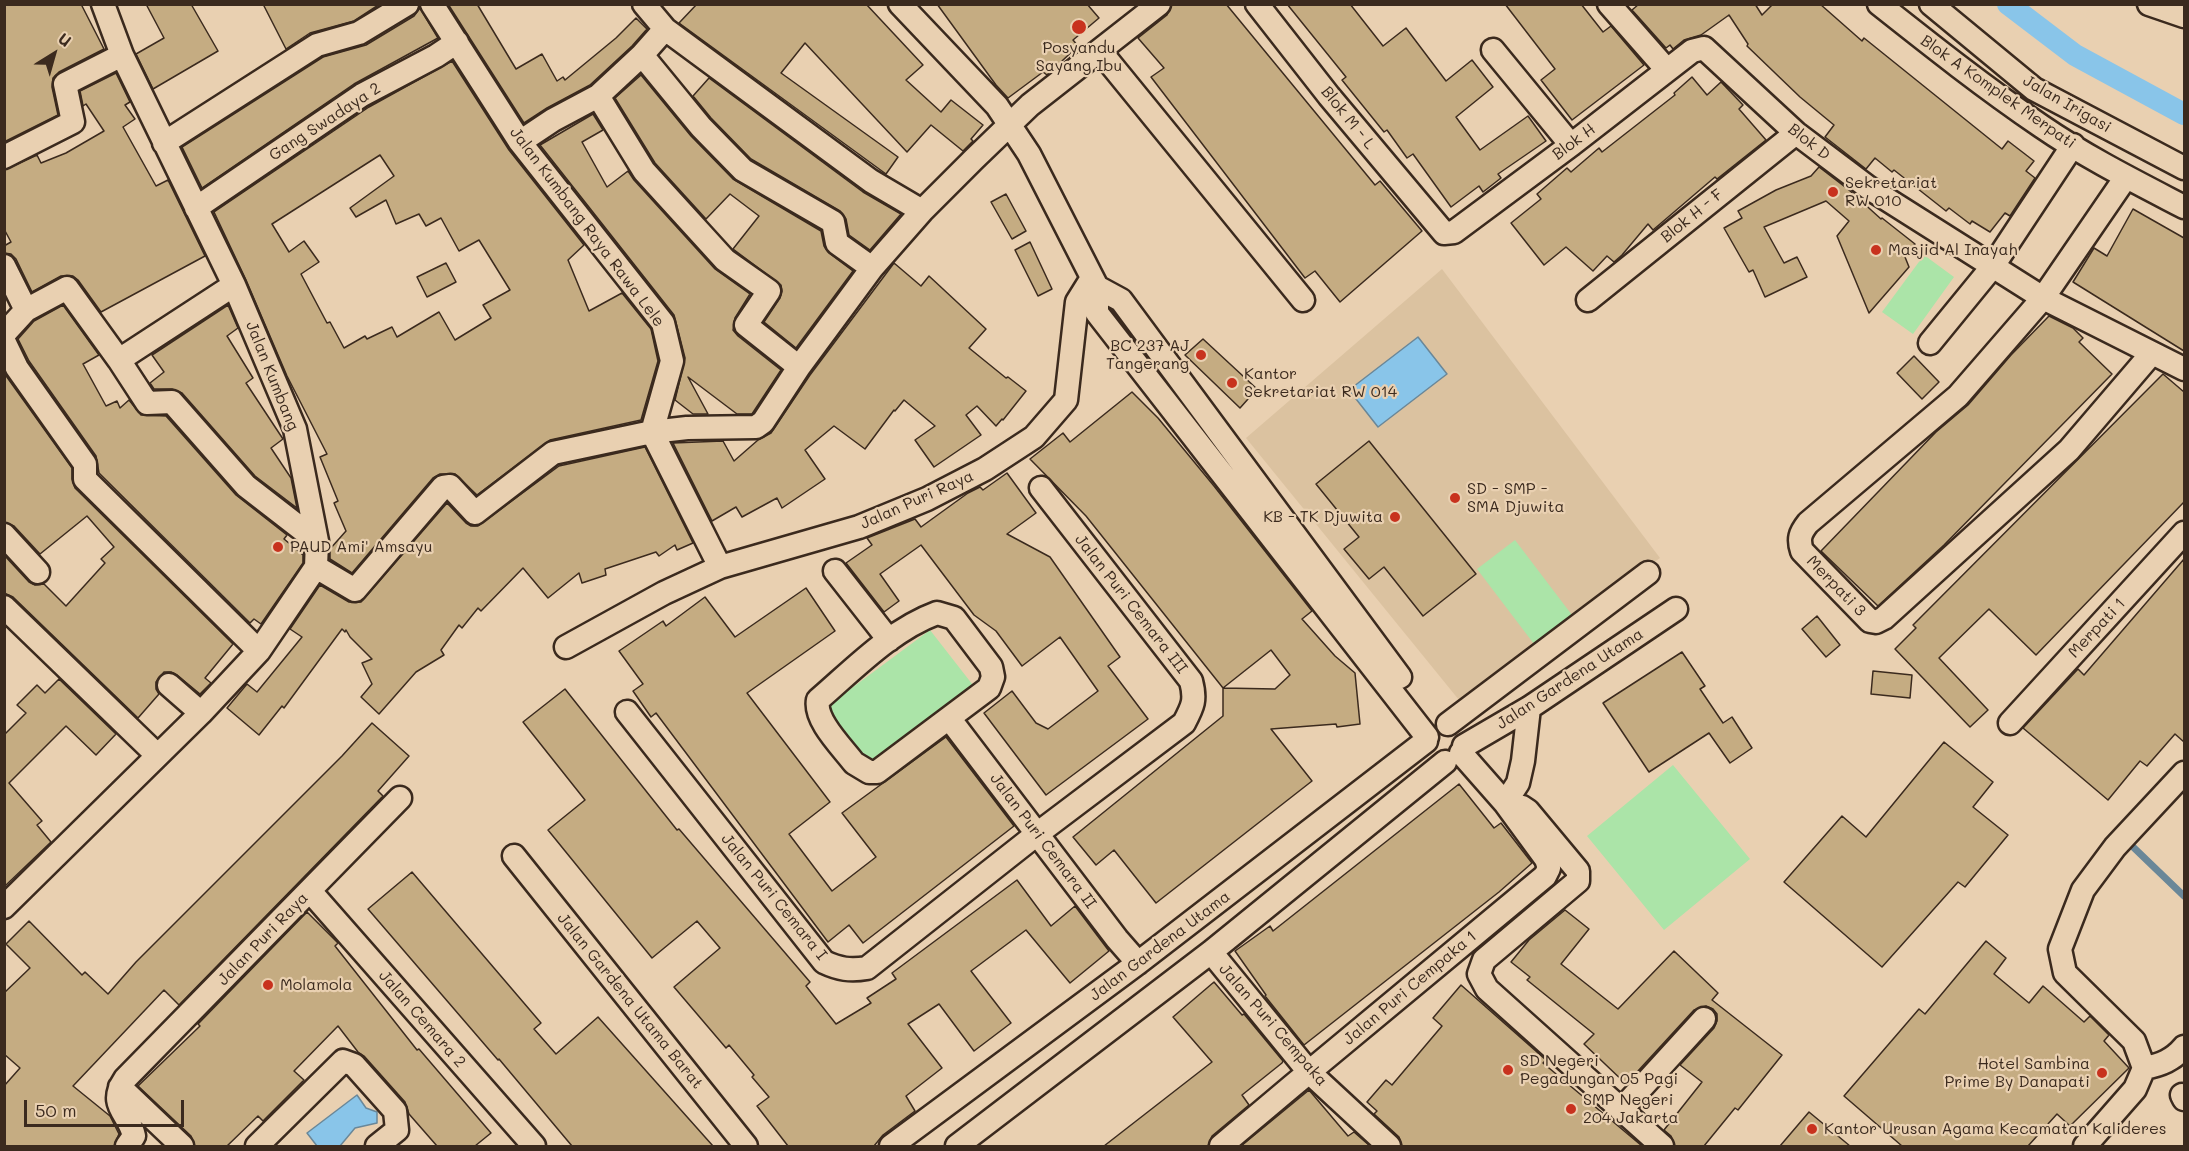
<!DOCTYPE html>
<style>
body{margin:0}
#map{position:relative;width:2189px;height:1151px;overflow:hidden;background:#e9d0b1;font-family:Mali,sans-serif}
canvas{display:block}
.frame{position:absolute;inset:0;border:6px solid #3b2a1e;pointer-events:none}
.north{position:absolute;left:24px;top:24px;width:60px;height:60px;-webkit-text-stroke:4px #e9d0b1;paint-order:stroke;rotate:37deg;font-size:16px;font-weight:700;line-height:24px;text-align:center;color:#3b2a1e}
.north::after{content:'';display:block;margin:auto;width:21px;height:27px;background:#3b2a1e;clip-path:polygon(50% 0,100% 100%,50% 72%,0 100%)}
.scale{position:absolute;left:24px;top:1100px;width:160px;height:27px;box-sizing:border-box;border:3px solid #3b2a1e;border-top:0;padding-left:8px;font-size:18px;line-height:21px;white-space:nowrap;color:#3b2a1e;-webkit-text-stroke:4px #e9d0b1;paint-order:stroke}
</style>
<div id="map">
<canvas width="2189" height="1151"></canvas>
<div class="frame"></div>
<div class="north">U</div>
<div class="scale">50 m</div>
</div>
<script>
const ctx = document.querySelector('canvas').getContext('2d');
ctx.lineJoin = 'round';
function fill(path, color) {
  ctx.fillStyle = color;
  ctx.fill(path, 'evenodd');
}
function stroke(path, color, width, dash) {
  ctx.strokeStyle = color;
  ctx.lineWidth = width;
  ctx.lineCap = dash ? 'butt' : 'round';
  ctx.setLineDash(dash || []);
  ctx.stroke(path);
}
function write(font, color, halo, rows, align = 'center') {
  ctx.font = font + ' Mali,sans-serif';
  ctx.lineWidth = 4.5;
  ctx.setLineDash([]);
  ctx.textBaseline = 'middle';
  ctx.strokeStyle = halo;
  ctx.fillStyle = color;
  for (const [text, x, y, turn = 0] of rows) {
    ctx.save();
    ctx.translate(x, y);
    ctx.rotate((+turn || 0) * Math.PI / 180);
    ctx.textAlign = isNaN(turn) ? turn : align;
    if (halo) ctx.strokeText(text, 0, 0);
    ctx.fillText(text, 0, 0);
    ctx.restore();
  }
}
fill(new Path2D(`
 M1442,269L1660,558L1459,700L1246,438Z`), '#dbc2a0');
fill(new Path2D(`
 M1924,255L1954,277L1913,334L1882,312Z
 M1515,540L1572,615L1534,644L1477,569Z
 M930,630L976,689L864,771L818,713Z
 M1673,765L1750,859L1664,930L1587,836Z`), '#abe4a8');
const water = new Path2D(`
 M1418,337L1447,374L1378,427L1349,390Z
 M357,1095L366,1108L377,1112V1123L355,1128L340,1146H317L307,1133Z`);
fill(water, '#89c5e9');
stroke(water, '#6a8798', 1.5);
stroke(new Path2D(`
 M2131,845L2184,896`), '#6a8798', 7);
stroke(new Path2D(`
 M2008,4L2075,55L2184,114`), '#89c5e9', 22);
const building = new Path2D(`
 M4,4H81L104,49L59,72L53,78L52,87L58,115L4,142Z
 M146,4H191L218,51L153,89L136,54L164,38Z
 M263,4H380L354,21L310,33L286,49Z
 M448,4H477L516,69L542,54L557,81L563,77L565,80L616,38L636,18L647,29L632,46L590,85L547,108L524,123Z
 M697,4H866L923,65L906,80L941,112L951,100L983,125L971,139L973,141L963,151L931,125L907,152L805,43L781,73L898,157L886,174L679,23Z
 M937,4H1087L1099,18L1073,40L1078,46L1047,75L1043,72L1008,98L996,85Z
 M1172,4H1226L1375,185L1380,181L1422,231L1340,302L1315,271L1305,278L1151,77L1164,68L1138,38L1167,15Z
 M1287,4H1350L1383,46L1406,28L1446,81L1472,60L1493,87L1456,117L1480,150L1528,116L1546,141L1498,174L1501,178L1483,192L1479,186L1451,207L1413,154L1407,158L1387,130L1384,132L1342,80L1346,77Z
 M1505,4H1581L1603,32L1611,26L1644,65L1572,120L1541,80L1555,69Z
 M1639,4H1755L1762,15L1773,4H1820L1862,41L1864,38L2002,149L2008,141L2034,161L2026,171L2035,178L2010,216L2005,213L1990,232L1972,221L1970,224L1949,208L1946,211L1894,170L1892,172L1875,158L1866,169L1825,137L1834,125L1800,97L1747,46L1748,44L1729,15L1701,35L1684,40L1673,49L1670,45L1666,48L1632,10Z
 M420,8L438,38L354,84L202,188L182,147L323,57L366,45L414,16Z
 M452,61L509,150L584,245L568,260L589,311L622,293L651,329L658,361L641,420L550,440L477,495L455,474H440L433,478L352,573L330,559V549L346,531L334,503L338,501L320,457L327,454L287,376L246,280L214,212L369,107ZM380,155L394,176L350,208L356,217L386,200L396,224L419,214L426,226L441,218L459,251L479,240L510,290L483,305L491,318L455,340L439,312L397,337L392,327L367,339L365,336L344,348L330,322L327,323L301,274L319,262L304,241L289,252L272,224Z
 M116,73L130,102L125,105L135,119L123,127L156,186L168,180L205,256L101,312L78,280L73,276H61L32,292L16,259L11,254L4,253V246L11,242L4,229V170L37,155L41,163L66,153L104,131L86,104L83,106L80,91Z
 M641,75L691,136L733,179L821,231L824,246L829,253L853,271L796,348L764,322L780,298L782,291L781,285L733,249L759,216L730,194L706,219L655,163L615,98Z
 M1692,77L1707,95L1721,82L1743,105L1739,109L1766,140L1717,179L1715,177L1653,230L1648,224L1622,255L1614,262L1607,256L1593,271L1566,247L1544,265L1511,223L1541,199L1537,194L1567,168L1571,172L1599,148L1602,152L1675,95L1674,93Z
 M709,78L863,192L901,214L870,250L849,235L846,219L840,211L751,159L711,118L693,96Z
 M593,114L603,130L582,142L607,187L628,171L634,180L715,269L750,294L735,318L733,330L738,336L781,370L752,414H737L688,377L708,414H693L675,400L685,358L674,315L540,145Z
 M1819,167L1849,190L1881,219L1882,218L1915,244L1905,257L1909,267L1869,313L1837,236L1849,221L1826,201L1764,227L1784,263L1797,257L1807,277L1765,297L1753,270L1749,272L1724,228L1742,218L1738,211L1776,190L1811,176Z
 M1006,194L1026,231L1012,239L991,202Z
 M2133,209L2184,238V351L2073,282L2094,248L2107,256Z
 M1030,242L1052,289L1038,296L1015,250Z
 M446,263L456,282L427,297L417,277Z
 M894,263L921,286L929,276L986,329L969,348L1006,378L1008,377L1026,391L1003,420L1002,419L996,426L977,406L966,415L981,435L934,467L915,440L935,426L904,400L895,411L894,410L865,449L834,426L805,450L825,479L782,508L777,498L742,517L736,507L712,521L673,443L723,441L734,461L758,440L771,433L810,375Z
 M63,305L99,355L83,364L106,406L117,401L120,408L129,400L141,415L166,416L236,495L287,535L284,539L303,555V563L261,624L254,619L250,623L99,473L96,456L29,361L18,339L34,321Z
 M228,305L238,328L227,336L253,378L246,383L283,439L271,448L291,478L297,508L255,476L182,393L172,389H154L150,383L164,372L152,355Z
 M2049,316L2073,328L2083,338L2079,342L2112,374L1944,545L1878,606L1821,551L1936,432L1968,405L2011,355Z
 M1203,339L1257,389L1240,408L1185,355Z
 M1914,356L1939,382L1922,399L1897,373Z
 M4,373L72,468V479L75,488L233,644L205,678L211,683L200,694L177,675L171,672H164L156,682V689L159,694L138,718L13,597L4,593V555L29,582L35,585L44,584L66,606L105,563L101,559L114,547L87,516L40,554L14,526L4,522Z
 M2163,374L2184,392V502L2036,655L1989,609L1939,658L1988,710L1970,727L1895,649L1916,628L1913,625Z
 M1132,392L1158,418L1214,486L1312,611L1302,619L1335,656L1355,673L1360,724L1337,727L1336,724L1271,729L1312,781L1156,903L1114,850L1096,865L1073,837L1223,716V688L1086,516L1030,459L1063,433L1070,442ZM1271,650L1290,675L1275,689L1223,688Z
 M1369,441L1476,574L1423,616L1384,567L1369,579L1344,549L1359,537L1316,484Z
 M645,447L693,543L677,550L675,545L659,556L656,552L605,569L606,575L582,583L579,573L548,598L523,568L481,611L478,608L462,628L459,625L441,650L444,655L416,672L379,714L361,697L372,684L362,663L372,659L350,637L346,630L345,632L342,629L284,708L282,706L259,735L227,708L247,684L257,692L302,637L290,629L320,585L349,602H361L447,503L466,523L471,526H478L559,466Z
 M1007,473L1036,513L1007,534L1050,557L1120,657L1108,666L1148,719L1046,795L984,713L1012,691L1036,723L1048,729L1098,691L1060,637L1022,666L996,631L974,615L921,545L880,574L899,601L884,612L846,563L872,545L867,538L915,519L921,527L968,493L980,487L983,490Z
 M2184,559V742L2175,734L2147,766L2140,761L2108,800L2023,728L2078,669L2084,675Z
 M806,588L835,631L747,693L830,802L789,834L832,891L876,857L842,813L946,737L1014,826L863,943L849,925L828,942L656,713L651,717L633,691L643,684L619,651L663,621L666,626L705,597L735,637Z
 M1817,616L1840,645L1826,657L1802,629Z
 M1682,652L1705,686L1700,689L1723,723L1732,717L1752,748L1730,763L1709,733L1649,772L1603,703Z
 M1873,671L1912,675L1910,698L1871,694Z
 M59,679L116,734L96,755L66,726L9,783L42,821L37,825L51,842L4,887V735L26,713L17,705L37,685L45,693Z
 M565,689L677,830L679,829L810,982L806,986L836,1024L871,1003L867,998L896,979L892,973L1017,880L1051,926L1075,906L1109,951L1070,983L1026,930L971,971L1011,1023L974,1051L939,1004L908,1024L942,1068L906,1096L915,1111L883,1135L874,1146H788L757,1106L769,1097L752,1077L754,1075L729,1045L726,1048L674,987L720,948L697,921L652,958L548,830L585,800L523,722Z
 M372,723L409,756L378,791L383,796L179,1005L164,990L73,1086L110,1116L119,1134L114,1146H4V1086L20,1068L4,1054V993L30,968L6,944L29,921L82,975L85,972L108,994L136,962L342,756Z
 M1944,742L1993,782L1973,807L2008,835L1965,887L1958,882L1882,967L1784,882L1842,816L1866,837Z
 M1459,784L1494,828L1501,823L1532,863L1499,892L1304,1045L1265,996L1266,995L1235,951L1270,926L1273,931Z
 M412,872L541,1023L534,1029L556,1054L598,1017L713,1146H572L499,1059L498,1060L368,909Z
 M1565,910L1589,929L1561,964L1618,1009L1674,951L1718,993L1712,1000L1782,1055L1738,1110L1735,1108L1704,1146H1675L1671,1136L1664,1130L1702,1082L1680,1065L1714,1028L1717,1021V1014L1713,1009L1706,1006L1694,1010L1626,1084L1584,1044L1594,1034L1527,980L1530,977L1511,962L1529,940Z
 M307,912L338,943L335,946L417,1050L419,1049L491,1133L475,1146H437L409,1114L405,1102L364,1056L358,1052L338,1026L294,1071L304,1080L263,1121L258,1116L227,1146H195L191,1136L138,1086L200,1026L198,1024Z
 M1986,941L2006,958L1994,974L2029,1003L2043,986L2084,1022L2090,1016L2109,1035L2104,1041L2129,1068L2070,1126L2057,1114L2028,1146H1902L1844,1096L1919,1009L1925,1014Z
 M1214,982L1242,1015L1244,1014L1283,1061L1282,1063L1242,1095L1249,1105L1212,1136L1208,1146H1104L1212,1062L1173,1017Z
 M1461,985L1546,1060L1543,1063L1642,1146H1402L1399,1137L1374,1114L1377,1111L1367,1102L1386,1080L1392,1085L1442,1026L1433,1018Z
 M1309,1090L1348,1136L1354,1132L1370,1146H1241Z
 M1809,1112L1850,1146H1780Z`);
fill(building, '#c5ac82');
stroke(building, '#3b2a1e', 1.5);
const minor = new Path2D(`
 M432,4L520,142L663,323L672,361L652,432L720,567
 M644,4L665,29L871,181L922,211
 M900,4L997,106L1029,154L1097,287V313L1427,737
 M1257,4L1329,96L1444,233L1454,232L1571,145L1692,51L1704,48L1796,133L1869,188L2043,298L2184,369
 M1609,4L1667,70
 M1879,4C1932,46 1985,88 2041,126C2086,157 2136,182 2184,207
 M1931,4L2034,89L2184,168
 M2149,4L2184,16
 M1493,50L1571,145
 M1100,51L1303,300
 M642,55L701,127L743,170L833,222L837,243L872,268
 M598,96L644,171L725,260L769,291L746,325L799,367
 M520,142L553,120L598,96L642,55L665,29
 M164,143L317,45L359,33L407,4
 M4,157L73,122L65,84L122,55
 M2126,177L2043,298L1958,396L1808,523C1800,533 1798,539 1802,551L1870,621L1876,622L1884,618L2069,450L2152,353
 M196,208L362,95L436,56L457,42
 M4,266L26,310L4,334
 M1097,287L1121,300L1400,677
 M1588,300L1796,133
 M26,310L67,288L119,360L147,403L172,402L246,486L317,541
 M4,341L17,368L85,464V479L259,651
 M1930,343L1993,266L2073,145
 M119,360L234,285
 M4,535L38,572
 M316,567L355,590L443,487L450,486L475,513L553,453L652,432L687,428L756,427L763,422L799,367L872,268L922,211L974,159L1030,105L1159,4
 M835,571L889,640
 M4,607L157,755
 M937,613L954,618L991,667L993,677L989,688L877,772H869L854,763C842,747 814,720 818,700C854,669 891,630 937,613Z
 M566,647L664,593L720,567L859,527L927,499L985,469L1034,437L1066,400L1077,302L1092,278
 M169,685L201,713
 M1529,708L1523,761L1518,783L1505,803L1522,807L1528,811L1578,871V881L1484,960L1479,974L1487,989L1662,1146
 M627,712L824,962C839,969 850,971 867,968L1037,834L1184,723C1193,706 1196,700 1191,681L1041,488
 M949,718L1117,939L1138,963
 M2010,723L2184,533
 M1448,724L1648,573
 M1464,746L1529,708L1676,609
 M514,856L746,1146
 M310,891L534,1146
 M4,907L201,713L259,651L316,567L317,541L295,429L234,285L122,55L103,4
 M1211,952L1309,1072L1389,1146
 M2144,1068L2134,1041L2065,973L2060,949L2083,890L2115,847L2184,773
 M2144,1068C2161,1065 2173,1060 2184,1047
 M120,1087L182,1146
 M2182,1095L2184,1099
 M1621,1110L1704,1019
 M127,1146L134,1136C129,1112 107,1106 125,1079L400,798
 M257,1146L343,1061L354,1065L395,1111L397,1130L377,1146
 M891,1146L1138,963L1426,741
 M957,1146L1211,952L1445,762
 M1221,1146L1291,1087L1545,876L1549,868L1546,859L1505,803L1461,753
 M2085,1146L2135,1089L2144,1068`);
stroke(minor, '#3b2a1e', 27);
stroke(minor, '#e9d0b1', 22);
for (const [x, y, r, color] of [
 [1079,27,8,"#c8321e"],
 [1833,192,6,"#c8321e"],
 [1876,250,6,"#c8321e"],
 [1201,355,6,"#c8321e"],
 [1232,383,6,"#c8321e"],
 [1455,498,6,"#c8321e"],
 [1395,517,6,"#c8321e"],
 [278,547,6,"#c8321e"],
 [268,985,6,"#c8321e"],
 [1508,1070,6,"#c8321e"],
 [2102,1073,6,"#c8321e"],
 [1571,1109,6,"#c8321e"],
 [1812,1129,6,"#c8321e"]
]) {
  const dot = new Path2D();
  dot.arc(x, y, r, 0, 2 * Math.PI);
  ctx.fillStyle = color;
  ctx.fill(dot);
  stroke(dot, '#e9d0b1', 2);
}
write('16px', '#3b2a1e', '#e9d0b1', [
 ["Posyandu",1079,48,"center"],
 ["Sayang Ibu",1079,66,"center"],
 ["Sekretariat",1845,183],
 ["RW 010",1845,201],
 ["Masjid Al Inayah",1888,250],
 ["BC 237 AJ",1189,346,"right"],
 ["Tangerang",1189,364,"right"],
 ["Kantor",1244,374],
 ["Sekretariat RW 014",1244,392],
 ["SD - SMP -",1467,489],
 ["SMA Djuwita",1467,507],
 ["KB - TK Djuwita",1383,517,"right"],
 ["PAUD Ami' Amsayu",290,547],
 ["Molamola",280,985],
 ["SD Negeri",1520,1061],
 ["Pegadungan 05 Pagi",1520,1079],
 ["Hotel Sambina",2090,1064,"right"],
 ["Prime By Danapati",2090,1082,"right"],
 ["SMP Negeri",1583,1100],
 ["204 Jakarta",1583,1118],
 ["Kantor Urusan Agama Kecamatan Kalideres",1824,1129]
], 'left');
write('16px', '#3b2a1e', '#e9d0b1', [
 ["Blok A Komplek Merpati",1998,92,35],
 ["Jalan Irigasi",2067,104,30],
 ["Blok M - L",1348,118,51],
 ["Gang Swadaya 2",325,122,-33],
 ["Blok H",1574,142,-37],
 ["Blok D",1809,142,38],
 ["Blok H - F",1692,216,-39],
 ["Jalan Kumbang Raya Rawa Lele",587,227,53],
 ["Jalan Kumbang",272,376,68],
 ["Jalan Puri Raya",917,500,-24],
 ["Merpati 3",1836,586,46],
 ["Jalan Puri Cemara III",1131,604,52],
 ["Merpati 1",2097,628,-47],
 ["Jalan Gardena Utama",1570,679,-33],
 ["Jalan Puri Cemara II",1043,841,53],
 ["Jalan Puri Cemara I",774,897,51],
 ["Jalan Puri Raya",263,939,-46],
 ["Jalan Gardena Utama",1160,946,-37],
 ["Jalan Puri Cempaka 1",1410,988,-40],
 ["Jalan Gardena Utama Barat",630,1001,51],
 ["Jalan Cemara 2",422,1019,49],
 ["Jalan Puri Cempaka",1273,1025,49]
]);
</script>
